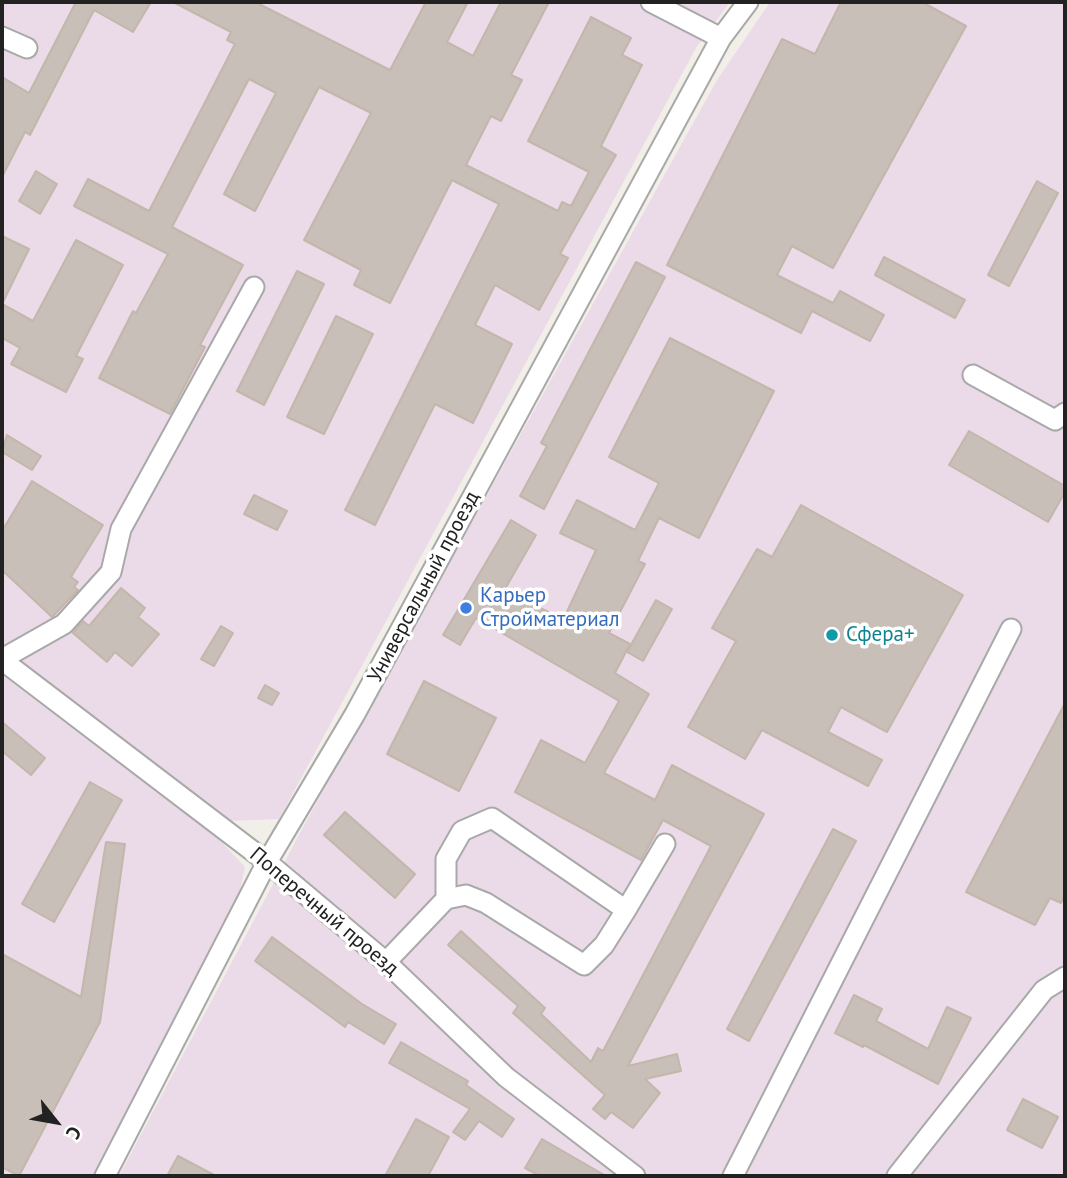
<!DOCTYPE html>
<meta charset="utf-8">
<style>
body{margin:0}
#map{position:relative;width:1067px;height:1178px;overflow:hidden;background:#f2efe9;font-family:"PT Sans",sans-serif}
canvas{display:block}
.frame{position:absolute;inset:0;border:4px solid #222;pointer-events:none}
.north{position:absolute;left:21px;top:1087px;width:70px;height:70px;-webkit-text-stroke:5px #fff;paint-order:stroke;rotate:121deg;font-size:19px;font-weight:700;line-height:28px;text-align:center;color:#222}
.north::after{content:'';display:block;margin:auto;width:24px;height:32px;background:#222;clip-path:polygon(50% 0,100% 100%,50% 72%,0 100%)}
</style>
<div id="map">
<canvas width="1067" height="1178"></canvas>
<div class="frame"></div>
<div class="north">С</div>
</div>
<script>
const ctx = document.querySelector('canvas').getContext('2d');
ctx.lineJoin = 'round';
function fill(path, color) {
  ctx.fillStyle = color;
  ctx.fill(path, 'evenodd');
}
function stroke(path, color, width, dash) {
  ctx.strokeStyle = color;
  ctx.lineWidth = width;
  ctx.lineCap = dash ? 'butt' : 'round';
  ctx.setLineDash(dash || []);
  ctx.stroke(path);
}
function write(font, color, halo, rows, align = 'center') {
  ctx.font = font + ' "PT Sans",sans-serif';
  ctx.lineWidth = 7;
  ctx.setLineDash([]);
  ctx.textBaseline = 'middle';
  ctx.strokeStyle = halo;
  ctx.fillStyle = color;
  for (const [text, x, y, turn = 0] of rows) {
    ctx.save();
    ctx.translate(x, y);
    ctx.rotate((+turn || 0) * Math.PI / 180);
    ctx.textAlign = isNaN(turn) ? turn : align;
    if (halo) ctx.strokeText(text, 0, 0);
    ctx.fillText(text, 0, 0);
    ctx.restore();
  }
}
fill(new Path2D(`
 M2,2H730L696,48L279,819L228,821L2,650Z
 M770,2H1059L1065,5V1176H119L302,829L717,80Z
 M2,675L220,840L245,867L237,904L96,1176H2Z`), '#ebdbe8');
const building = new Path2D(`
 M76,2H151L133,32L94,10L30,135L25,132L2,177V77L29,93Z
 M173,2H255L390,70L426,2H468L447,42L473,56L501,2H549L511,75L522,80L501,121L491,116L466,165L558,211L562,202L571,206L589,172L528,141L591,17L631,38L622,55L642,65L601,146L616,155L560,254L568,258L539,310L495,285L475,325L512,344L473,423L435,404L375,525L345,510L499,204L452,180L390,303L354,285L361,270L304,240L371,113L319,87L255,211L224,194L276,93L249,79L172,227L243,265L200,345L205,347L170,414L99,378L133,311L136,313L168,254L74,206L88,179L149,211L235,44L227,40L231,32Z
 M841,2H922L966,26L833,268L792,246L777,275L833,303L840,291L884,315L870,341L812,311L801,333L667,265L782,39L815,54Z
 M36,171L57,184L40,214L19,201Z
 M1037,181L1058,193L1009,286L988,275Z
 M2,236L29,249L2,304Z
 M76,240L123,265L76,356L83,359L66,392L11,364L20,348L2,338V304L33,321Z
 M884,257L965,300L955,318L875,275Z
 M636,262L665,277L544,509L520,496L547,446L541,443Z
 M297,271L324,284L264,405L237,391Z
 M336,316L373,334L324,434L287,417Z
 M670,338L774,391L699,538L659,518L638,561L645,564L609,633L630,644L615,673L649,694L604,773L655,800L672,765L764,814L628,1066L677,1054L681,1071L645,1079L660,1093L633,1128L611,1112L605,1119L593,1109L605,1095L513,1013L518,1006L448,945L461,931L545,1008L541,1014L591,1062L598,1048L603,1051L711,846L663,820L641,860L515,792L541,740L585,763L619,701L476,618L460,645L443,635L511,520L536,535L505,589L563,620L596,550L560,533L577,500L635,530L659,483L609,457Z
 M969,431L1065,486V492L1048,522L949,465Z
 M7,435L41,456L32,470L2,452Z
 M32,481L103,525L71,577L78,582L74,587L78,590L52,617L2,570V531Z
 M254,495L287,511L277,530L244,514Z
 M801,505L963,595L887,732L841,707L828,732L882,760L868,786L762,730L745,759L688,727L736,641L712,628L757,549L772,557Z
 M121,588L145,608L138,617L159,634L132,666L115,652L107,662L73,633L83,621L89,626Z
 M656,600L672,609L643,661L627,652Z
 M221,626L233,633L214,666L201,659Z
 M424,681L496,718L459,791L387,754Z
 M265,685L279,693L272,705L258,698Z
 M1065,703V895L1061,903L1050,898L1035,925L966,892Z
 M2,722L45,758L31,775L2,751Z
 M90,782L122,800L54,922L22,904Z
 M345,812L415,874L395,898L324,835Z
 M833,829L856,841L749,1041L727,1029Z
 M106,842L125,844L100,1022L19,1176L2,1167V954L81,997Z
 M272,937L362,1004L396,1024L384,1044L348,1022L345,1027L255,961Z
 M854,995L882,1009L876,1021L928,1049L947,1007L971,1018L938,1084L864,1045L863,1047L835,1033Z
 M401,1042L468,1081L466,1085L514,1119L502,1137L479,1121L465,1140L453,1132L470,1109L389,1063Z
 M1023,1099L1058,1117L1042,1148L1007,1130Z
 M416,1119L449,1137L428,1176H385Z
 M542,1139L606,1176H540L525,1168Z
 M178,1156L216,1176H167Z`);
fill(building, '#c7bfb8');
stroke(building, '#c4b6ab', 2);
const minor = new Path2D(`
 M651,2L721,38
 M2,37L27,48
 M973,375L1055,420L1065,413
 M2,659L64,624L111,572L121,529L254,287
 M2,660L267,862L386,962L506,1077L635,1176
 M446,899L466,895L486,903L584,965L604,945L626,910
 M386,962L446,899V859L462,831L492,818L626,910L665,844
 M105,1176L267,862L355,714L721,38L748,2
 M733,1176L1011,629
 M897,1176L1044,990L1065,977`);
stroke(minor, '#a9a9a9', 23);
stroke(minor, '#fff', 19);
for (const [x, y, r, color] of [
 [466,608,7,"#3f7fe0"],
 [832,635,7,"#0f9aa8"]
]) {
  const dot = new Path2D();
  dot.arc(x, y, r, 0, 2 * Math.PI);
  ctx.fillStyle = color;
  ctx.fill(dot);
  stroke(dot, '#fff', 2.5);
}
write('21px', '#222', '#fff', [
 ["Универсальный проезд",424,587,-62],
 ["Поперечный проезд",324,912,40]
]);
write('21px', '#366cbe', '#fff', [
 ["Карьер",480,596],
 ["Стройматериал",480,620]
], 'left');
write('21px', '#0d838f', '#fff', [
 ["Сфера+",846,635]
], 'left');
</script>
